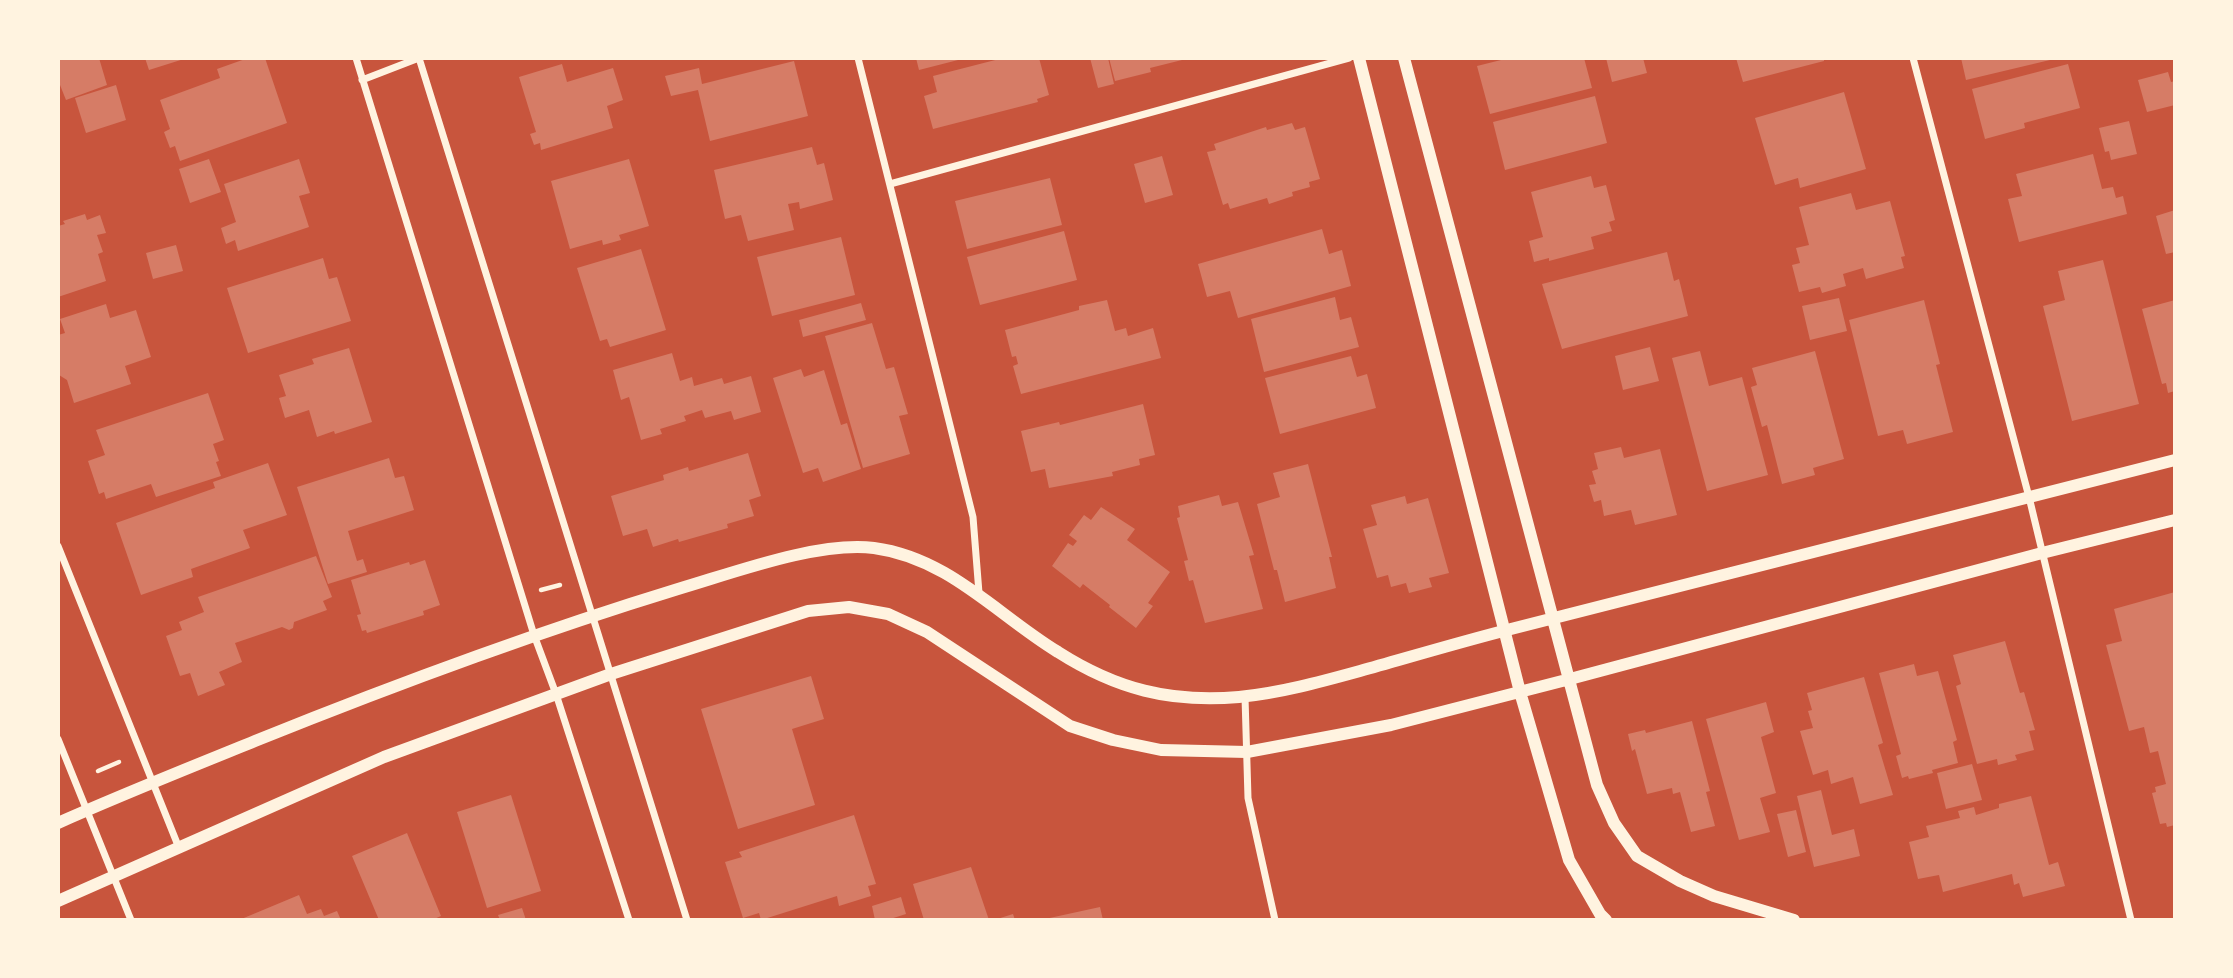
<!DOCTYPE html>
<style>
body{margin:0}
#map{position:relative;width:2233px;height:978px;overflow:hidden;background:#c8553d;font-family:Manrope,sans-serif}
canvas{display:block}
.frame{position:absolute;inset:0;border:60px solid #fff3e0;pointer-events:none}
</style>
<div id="map">
<canvas width="2233" height="978"></canvas>
<div class="frame"></div>
</div>
<script>
const ctx = document.querySelector('canvas').getContext('2d');
ctx.lineJoin = 'round';
function fill(path, color) {
  ctx.fillStyle = color;
  ctx.fill(path, 'evenodd');
}
function stroke(path, color, width, dash) {
  ctx.strokeStyle = color;
  ctx.lineWidth = width;
  ctx.lineCap = dash ? 'butt' : 'round';
  ctx.setLineDash(dash || []);
  ctx.stroke(path);
}
fill(new Path2D(`
 M58,58H99L107,85L66,100L60,85H58Z
 M145,58H187L149,70Z
 M248,58H265L287,123L180,161L175,146L170,148L164,132L170,129L160,100L220,78L217,69Z
 M916,58H962V59L919,70Z
 M1003,58H1039L1049,95L1037,99L1038,102L933,129L924,96L937,92L933,76Z
 M1090,58H1108L1114,84L1098,88Z
 M1109,58H1186V59L1150,68L1151,72L1115,81Z
 M1509,58H1584L1592,88L1490,114L1477,66Z
 M1606,58H1643L1647,73L1612,82Z
 M1736,58H1824V61L1743,82Z
 M1961,58H2050V60L1966,80Z
 M794,61L808,116L710,141L698,90L671,96L665,76L699,68L702,84Z
 M562,64L567,82L613,68L623,100L607,106L613,128L541,150L540,143L534,145L530,134L536,132L519,77Z
 M2068,64L2080,108L2024,123L2025,128L1985,139L1972,89Z
 M2168,72L2171,82L2175,81V105L2147,112L2138,80Z
 M116,85L126,120L86,133L75,98Z
 M1844,92L1866,169L1800,188L1798,178L1775,185L1755,118Z
 M1595,96L1607,143L1505,170L1493,122Z
 M2129,121L2137,154L2111,160L2109,151L2105,152L2099,128Z
 M1292,123L1295,130L1305,127L1320,179L1309,182L1310,187L1292,192L1293,196L1269,204L1267,198L1230,209L1228,203L1223,205L1207,152L1216,150L1214,144L1266,127L1267,130Z
 M812,147L817,165L824,163L833,200L800,209L799,202L788,204L794,230L748,241L741,215L725,219L714,170Z
 M2093,154L2102,189L2113,187L2116,198L2123,196L2127,214L2019,242L2008,199L2022,196L2016,174Z
 M1162,156L1173,195L1145,203L1134,164Z
 M209,159L221,192L190,203L179,169Z
 M299,159L310,193L299,196L309,227L238,251L235,240L226,244L221,228L236,222L224,184Z
 M629,159L649,226L619,235L621,240L603,245L602,240L570,249L551,181Z
 M1591,176L1594,188L1606,185L1615,220L1609,222L1612,231L1591,237L1594,249L1549,261V258L1534,262L1529,241L1543,237L1531,192Z
 M1050,178L1062,225L967,249L955,201Z
 M1851,193L1856,210L1890,201L1905,256L1901,257L1904,268L1866,279L1863,268L1843,274L1846,286L1822,293L1820,287L1799,292L1792,265L1800,263L1796,248L1809,245L1799,207Z
 M2175,210V252L2166,254L2156,216Z
 M85,214L87,220L100,215L106,233L97,235L103,252L98,254L106,281L58,297V226L65,224L63,221Z
 M1322,229L1329,254L1342,250L1351,286L1238,318L1230,291L1207,297L1198,264Z
 M1064,231L1077,280L980,305L967,257Z
 M841,237L855,295L772,316L757,257Z
 M176,245L183,271L153,279L146,253Z
 M641,249L666,330L610,347L607,339L600,341L577,268Z
 M1667,252L1674,281L1679,279L1688,316L1562,349L1542,284Z
 M323,258L329,279L337,277L351,321L248,353L227,288Z
 M2103,260L2139,404L2072,421L2043,306L2065,300L2058,271Z
 M1335,297L1340,320L1351,317L1359,347L1264,372L1251,319Z
 M1839,298L1847,331L1810,340L1802,306Z
 M1107,300L1115,331L1126,328L1128,336L1153,328L1161,358L1021,394L1013,366L1018,364L1016,356L1012,357L1005,330L1079,310V306Z
 M1924,300L1940,364L1936,365L1953,432L1907,444L1903,430L1878,436L1849,320Z
 M2175,300V391L2168,393L2166,383L2162,384L2142,309Z
 M861,303L866,320L803,337L799,320Z
 M106,304L110,318L136,310L151,357L125,366L131,384L74,403L67,380L59,375L58,371V363L60,360L58,351V335L65,333L60,319Z
 M872,323L886,369L894,367L908,414L899,416L910,454L863,468L825,336Z
 M1650,347L1659,381L1623,390L1615,356Z
 M349,348L372,422L335,434L334,431L317,437L309,410L285,418L279,398L286,396L279,375L314,364L312,359Z
 M1700,351L1709,386L1742,377L1768,475L1707,491L1672,358Z
 M1815,351L1844,459L1813,468L1815,475L1782,484L1767,425L1762,427L1751,387L1757,385L1752,368Z
 M672,353L680,381L692,377L694,386L722,378L724,384L751,376L761,412L734,420L731,411L705,418L702,410L684,416L686,421L660,429L662,434L641,440L629,397L621,400L613,370Z
 M1351,356L1357,377L1367,374L1376,408L1280,434L1265,378Z
 M801,369L804,377L824,370L841,425L847,423L861,469L823,482L818,468L803,473L773,378Z
 M208,393L224,440L213,444L219,461L216,462L221,476L156,497L151,484L106,499L104,492L99,494L88,461L105,455L96,430Z
 M1143,404L1155,455L1139,459L1140,465L1112,472L1113,476L1049,488L1045,469L1031,472L1021,431L1059,422L1060,425Z
 M1621,447L1624,458L1660,449L1677,515L1635,525L1631,510L1604,516L1601,500L1594,502L1589,485L1596,484L1592,471L1598,469L1594,453Z
 M748,453L761,496L749,500L754,516L727,524L728,528L679,542L678,539L653,547L647,529L623,536L611,496L664,480L663,475L688,467L689,471Z
 M389,458L395,478L404,476L414,510L348,531L357,561L363,559L367,572L328,584L297,487Z
 M268,463L287,515L243,530L250,548L191,569L193,577L141,595L116,523L215,488L213,482Z
 M1308,464L1332,557H1329L1336,588L1285,602L1277,570H1274L1257,504L1280,497L1273,473Z
 M1219,495L1222,506L1238,502L1254,555L1249,556L1263,609L1205,623L1193,580L1189,581L1184,561L1188,560L1177,518L1180,517L1178,506Z
 M1405,496L1407,504L1428,498L1449,573L1429,578L1432,587L1409,593L1406,583L1391,587L1388,575L1377,578L1363,529L1377,525L1371,505Z
 M1101,507L1135,529L1127,540L1170,572L1148,603L1153,606L1136,628L1109,607L1110,605L1083,584L1080,588L1052,566L1068,543L1073,546L1077,541L1069,535L1084,515L1091,520Z
 M316,556L332,597L323,601L327,610L294,622L293,628L289,630L282,627L235,643L242,662L219,672L225,685L198,696L190,673L180,676L166,636L182,630L179,622L204,612L198,597Z
 M425,560L440,605L423,611L424,615L367,633L366,630L362,631L357,615L361,614L351,580L409,562L410,565Z
 M2175,592V748H2173L2175,755V825L2167,827L2166,823L2160,824L2152,793L2156,792L2155,787L2166,784L2158,751L2150,753L2144,727L2129,731L2106,645L2122,641L2114,609Z
 M2005,641L2020,693L2024,692L2035,730L2029,731L2034,750L2015,755L2017,760L1998,765L1997,759L1977,764L1956,686L1961,684L1953,655Z
 M1914,664L1917,676L1938,671L1957,740L1953,742L1958,763L1932,770L1933,773L1909,779L1908,776L1902,778L1896,756L1901,754L1879,673Z
 M811,676L824,719L792,729L815,805L738,829L701,709Z
 M1864,677L1883,743L1878,745L1893,795L1860,804L1853,777L1831,784L1828,770L1813,775L1800,731L1813,728L1808,711L1812,710L1807,693Z
 M1766,702L1774,732L1761,737L1776,793L1760,798L1770,832L1739,840L1706,719Z
 M1692,721L1710,791L1706,792L1715,826L1691,832L1680,792L1673,794L1672,788L1647,794L1635,749L1632,751L1628,734L1645,730L1646,733Z
 M1972,764L1982,800L1946,809L1937,773Z
 M1821,790L1832,835L1854,829L1860,856L1814,867L1797,796Z
 M511,795L541,891L487,908L457,812Z
 M2031,796L2049,865L2058,862L2065,886L2023,897L2019,883L2014,885L2012,874L1943,892L1939,875L1918,879L1909,842L1929,837L1926,826L1960,818L1958,811L1974,807L1976,815L1999,808V804Z
 M1796,810L1806,852L1788,857L1777,814Z
 M854,815L876,884L868,886L871,896L839,906L837,896L761,920L759,913L743,918L725,862L742,857L739,852Z
 M407,833L441,916L432,920H379L352,856Z
 M971,867L989,920H924L913,884Z
 M299,895L307,914L321,909L324,916L337,911L341,920H239Z
 M901,897L906,914L887,920H875L872,906Z
 M1100,907L1103,920H1045V919Z
 M522,908L526,920H500L498,915Z
 M1013,914L1015,920H994Z`), '#d67c66');
stroke(new Path2D(`
 M541,590L560,585
 M98,771L119,762`), '#fff3e0', 4.5);
stroke(new Path2D(`
 M356,58L534,635L556,694L629,920
 M419,58L687,920
 M858,58L973,517L979,593
 M1913,58L2029,497L2131,920
 M362,80L419,58
 M890,184L1349,58
 M58,546L179,848
 M1245,697L1248,798L1275,920
 M58,739L131,920`), '#fff3e0', 7);
stroke(new Path2D(`
 M1359,58L1520,692L1569,860L1600,914L1606,920
 M1404,58L1597,785L1614,823L1637,856L1680,881L1714,896L1794,920
 M58,823C123,794 189,768 255,741C394,685 534,633 678,589C733,573 818,541 874,548C949,558 997,615 1058,652C1116,689 1170,703 1239,697C1280,693 1320,682 1360,671C1410,657 1460,642 1511,629C1733,574 1954,516 2175,460
 M58,901L384,757L611,674L808,611L849,607L888,614L927,632L1070,726L1113,740L1161,750L1247,752L1391,725L1570,679L2042,553L2175,520`), '#fff3e0', 12);
</script>
